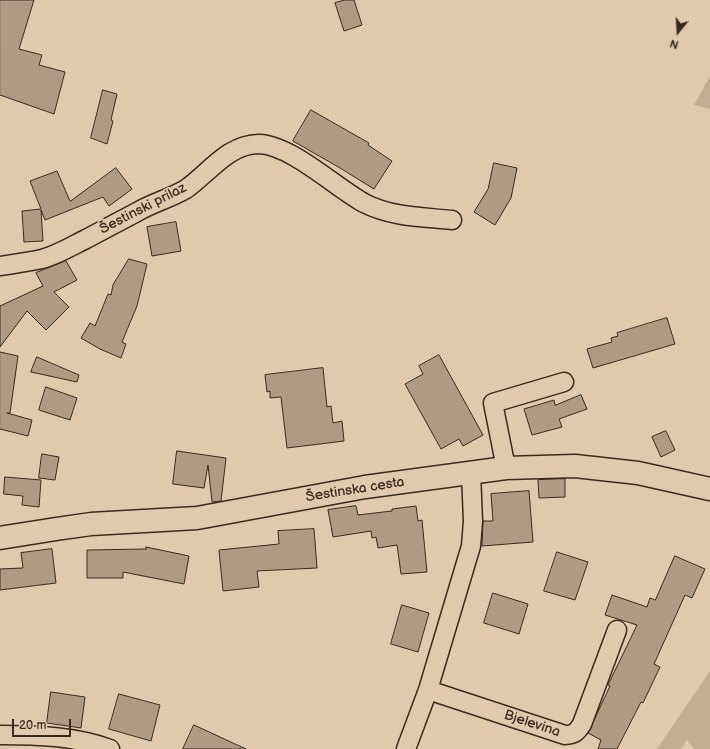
<!DOCTYPE html>
<meta charset="utf-8">
<style>
body{margin:0}
#map{position:relative;width:710px;height:749px;overflow:hidden;background:#e3c9ab;font-family:"Balsamiq Sans",sans-serif}
canvas{display:block}
.north{position:absolute;left:658px;top:12px;width:40px;height:40px;-webkit-text-stroke:3px #e3c9ab;paint-order:stroke;rotate:198deg;font-size:11px;font-weight:700;line-height:16px;text-align:center;color:#3b2a1e}
.north::after{content:'';display:block;margin:auto;width:14px;height:18px;background:#3b2a1e;clip-path:polygon(50% 0,100% 100%,50% 72%,0 100%)}
.scale{position:absolute;left:12px;top:719px;width:59px;height:18px;box-sizing:border-box;border:2px solid #3b2a1e;border-top:0;padding-left:5px;font-size:12px;line-height:14px;white-space:nowrap;color:#3b2a1e;-webkit-text-stroke:3px #e3c9ab;paint-order:stroke}
</style>
<div id="map">
<canvas width="710" height="749"></canvas>
<div class="north">N</div>
<div class="scale">20 m</div>
</div>
<script>
const ctx = document.querySelector('canvas').getContext('2d');
ctx.lineJoin = 'round';
function fill(path, color) {
  ctx.fillStyle = color;
  ctx.fill(path, 'evenodd');
}
function stroke(path, color, width, dash) {
  ctx.strokeStyle = color;
  ctx.lineWidth = width;
  ctx.lineCap = dash ? 'butt' : 'round';
  ctx.setLineDash(dash || []);
  ctx.stroke(path);
}
function write(font, color, halo, rows, align = 'center') {
  ctx.font = font + ' "Balsamiq Sans",sans-serif';
  ctx.lineWidth = 3.5;
  ctx.setLineDash([]);
  ctx.textBaseline = 'middle';
  ctx.strokeStyle = halo;
  ctx.fillStyle = color;
  for (const [text, x, y, turn = 0] of rows) {
    ctx.save();
    ctx.translate(x, y);
    ctx.rotate((+turn || 0) * Math.PI / 180);
    ctx.textAlign = isNaN(turn) ? turn : align;
    if (halo) ctx.strokeText(text, 0, 0);
    ctx.fillText(text, 0, 0);
    ctx.restore();
  }
}
fill(new Path2D(`
 M710,76V109L694,105Z
 M710,671V749H694L687,740L681,749H657Z`), '#c5ad91');
const building = new Path2D(`
 M0,0H34L19,49L42,55L39,65L65,72L54,114L0,95Z
 M345,0H354L362,25L344,31L335,3Z
 M103,90L117,94L111,120L113,121L107,144L91,138Z
 M311,110L369,143L368,145L392,161L374,189L340,168L293,141Z
 M494,163L517,168L511,198L495,225L474,212L488,189Z
 M116,168L132,189L109,206L103,197L45,220L41,210L43,241L24,242L22,211L41,209L30,181L57,171L70,201Z
 M176,222L181,251L152,256L147,227Z
 M129,259L147,264L137,306L122,342L126,344L121,358L100,349L81,338L90,323L95,326L108,294L111,295L113,285Z
 M66,261L77,280L54,292L69,307L46,330L27,311L0,347V306L43,286L36,273Z
 M667,318L675,344L593,368L587,349L612,342L611,338L618,336L617,333Z
 M0,352L18,356L10,413H7L32,420L28,436L0,429Z
 M439,355L483,435L463,446L459,439L441,449L405,384L423,374L419,366Z
 M37,357L79,375L77,382L31,372Z
 M323,368L327,407L331,406L333,423L342,421L344,441L287,448L281,397L270,398V391L267,392L265,375Z
 M46,387L77,398L70,420L39,410Z
 M581,395L587,409L559,419L562,427L532,435L524,409L554,400L555,405Z
 M666,431L675,450L661,457L652,437Z
 M177,451L226,458L221,501L212,502L208,465L204,488L173,484Z
 M42,454L59,457L55,480L39,478Z
 M5,477L41,480L39,507L22,505L23,496L4,494Z
 M565,479V497L539,498L538,480Z
 M529,491L533,542L482,546L483,521H493L491,494Z
 M356,506L358,515L392,511V509L416,506L418,521L422,520L427,572L401,574L397,545L378,548L376,537L372,538L371,531L333,537L328,510Z
 M314,529L317,568L257,571L259,587L223,591L219,550L279,544L278,531Z
 M146,547L189,556L184,584L123,572V578H87V550L146,549Z
 M52,549L56,583L0,590V569L23,568L21,553Z
 M557,552L588,562L575,600L544,591Z
 M675,556L705,569L692,598L685,595L654,664L660,667L643,703L641,702L617,749H598L601,740L588,733L610,686L608,685L609,683L637,625L605,615L612,595L647,607L650,598L655,600Z
 M493,593L528,604L519,634L484,623Z
 M402,605L429,613L418,652L391,644Z
 M51,692L85,697L81,728L47,723Z
 M119,694L160,705L151,741L109,729Z
 M194,725L246,749H183Z`);
fill(building, '#b19a82');
stroke(building, '#3b2a1e', 1);
const minor = new Path2D(`
 M0,266C14,264 28,262 42,259C57,255 72,246 86,239C103,230 120,221 137,212C152,203 171,198 186,189C209,173 228,144 259,144C291,145 335,187 364,203C391,217 422,217 452,220
 M506,468L493,403L564,382
 M428,690L565,735C574,735 577,732 582,724L617,630
 M0,735C36,735 76,736 110,749
 M406,749L428,690L471,546L473,521L471,473`);
const secondary = new Path2D(`
 M0,538L56,529L91,524L197,518L365,487L506,468L575,466L638,473L710,489`);
stroke(minor, '#3b2a1e', 21);
stroke(secondary, '#3b2a1e', 25);
stroke(minor, '#e3c9ab', 18);
stroke(secondary, '#e3c9ab', 22);
write('14px', '#3b2a1e', '#e3c9ab', [
 ["Šestinski prilaz",143,209,-27],
 ["Šestinska cesta",355,490,-9],
 ["Bjelevina",532,724,18]
]);
</script>
